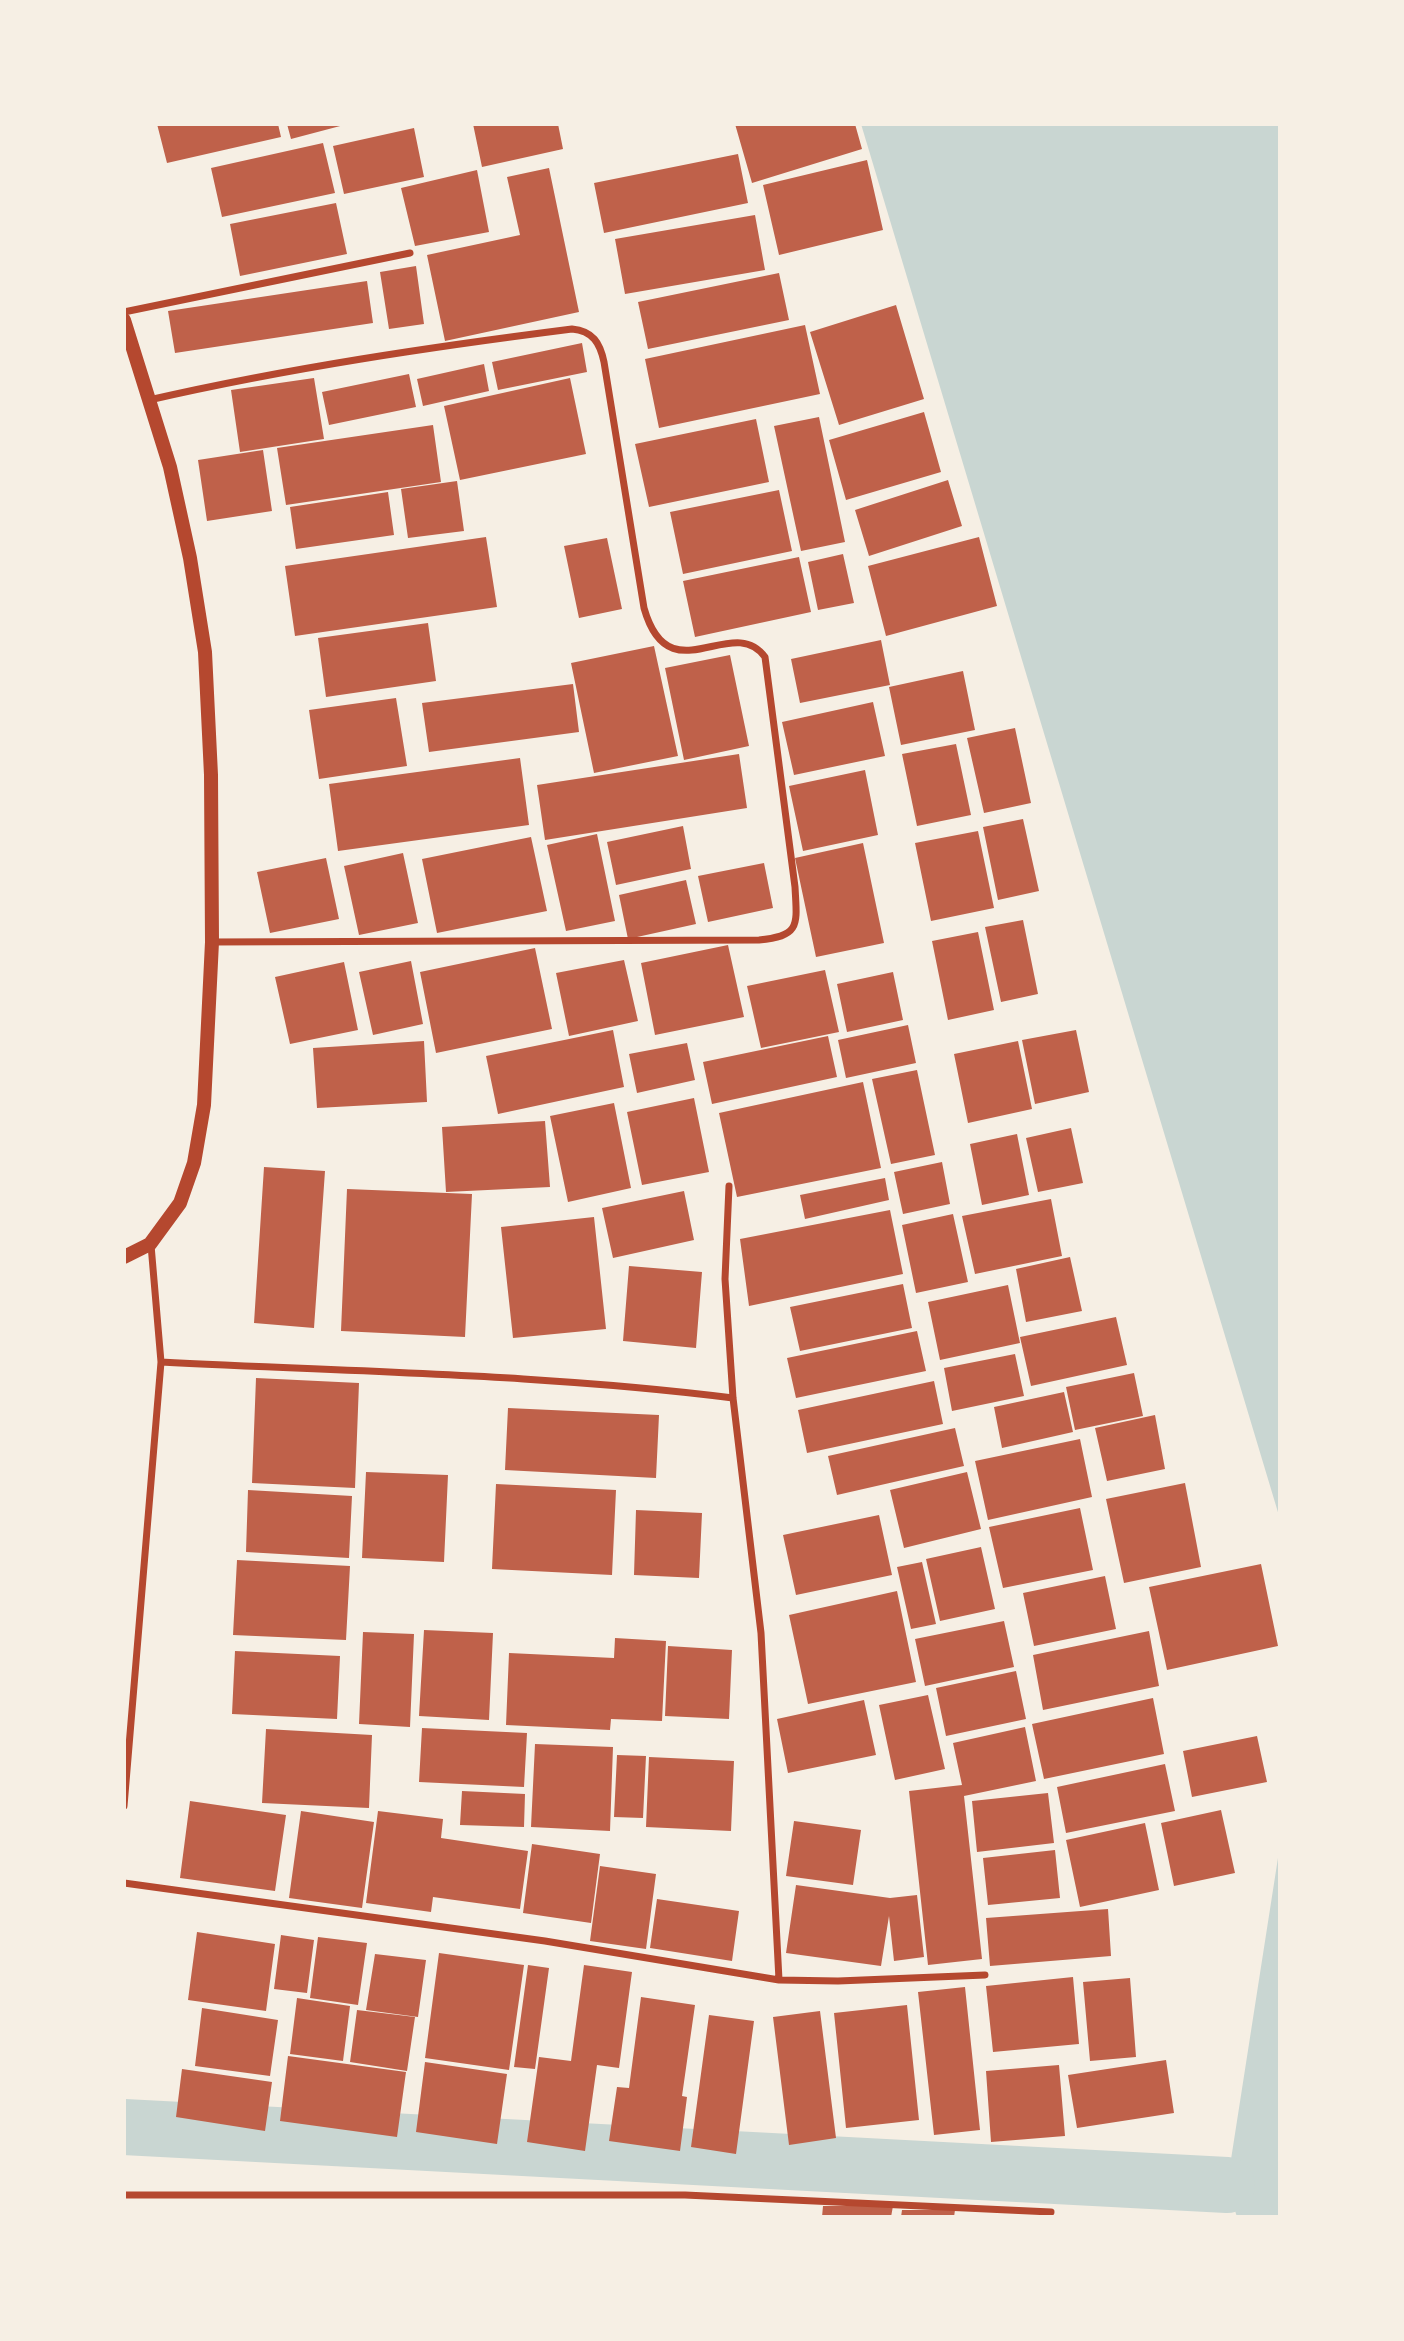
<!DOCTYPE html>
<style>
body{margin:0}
#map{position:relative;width:1404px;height:2341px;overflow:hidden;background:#f6efe4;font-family:"Sofia Sans Condensed",sans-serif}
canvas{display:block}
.frame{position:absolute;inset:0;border:126px solid #f6efe4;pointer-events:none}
</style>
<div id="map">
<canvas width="1404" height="2341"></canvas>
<div class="frame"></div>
</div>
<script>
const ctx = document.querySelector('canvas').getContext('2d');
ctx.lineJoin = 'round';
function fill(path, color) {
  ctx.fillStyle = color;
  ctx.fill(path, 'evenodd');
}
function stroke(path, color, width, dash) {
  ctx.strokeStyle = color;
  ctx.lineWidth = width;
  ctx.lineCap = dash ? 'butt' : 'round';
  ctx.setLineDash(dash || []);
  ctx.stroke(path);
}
fill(new Path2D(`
 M861,124H1280V1519Z
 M1280,1845V2217H1237L1227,2185Z`), '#c9d6d2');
stroke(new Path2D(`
 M124,2127L1227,2185`), '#c9d6d2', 56);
fill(new Path2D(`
 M157,124H278L281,137L167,163Z
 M287,124H344V125L291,139Z
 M473,124H558L563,149L482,167Z
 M735,124H855L862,149L752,183Z
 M414,128L424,177L344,194L333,146Z
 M323,143L335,193L222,217L211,168Z
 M738,154L748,203L604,233L594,183Z
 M867,160L883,230L779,255L763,185Z
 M549,168L579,312L445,341L427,255L520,235L507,177Z
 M477,170L489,232L415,246L401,188Z
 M336,203L347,254L240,276L230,224Z
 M755,215L765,270L625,294L615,239Z
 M416,266L424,324L389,329L380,272Z
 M779,273L789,320L648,349L638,302Z
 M367,281L373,323L175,353L168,311Z
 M896,305L924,399L839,425L810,332Z
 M805,325L820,394L659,428L645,359Z
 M582,343L587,372L498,390L492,362Z
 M484,364L489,391L423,406L417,379Z
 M409,374L416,407L329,425L322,392Z
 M314,378L324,439L240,452L231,390Z
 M570,378L586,454L460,480L444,406Z
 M924,412L941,472L846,500L829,440Z
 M819,417L845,542L801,551L774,426Z
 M756,419L769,482L649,507L635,444Z
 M433,425L441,482L286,505L277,448Z
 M263,450L272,511L207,521L198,460Z
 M948,480L962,526L869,556L855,510Z
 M457,481L464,531L408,538L401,489Z
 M779,490L792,551L683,574L670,512Z
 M388,492L394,535L296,549L290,507Z
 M486,537L497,607L295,636L285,566Z
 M979,537L997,606L886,636L868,566Z
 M607,538L622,609L579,618L564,546Z
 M843,554L854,603L818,610L808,562Z
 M799,557L811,612L695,637L683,581Z
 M428,623L436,681L326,697L318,638Z
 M881,640L890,685L800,703L791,659Z
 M654,646L678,756L594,773L571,663Z
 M730,655L749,746L684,760L665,668Z
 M963,671L975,730L901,745L889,687Z
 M573,684L579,732L429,752L422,703Z
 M396,698L407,766L319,779L309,710Z
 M873,702L885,756L794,775L782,722Z
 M1015,728L1031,803L984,813L967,738Z
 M956,744L971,815L917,826L902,754Z
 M739,754L747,808L545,840L537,785Z
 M520,758L529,825L338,851L329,784Z
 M865,770L878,835L803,851L789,786Z
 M1023,819L1039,891L998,900L983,827Z
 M683,826L691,869L616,885L607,842Z
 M978,831L994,908L931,921L915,843Z
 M597,834L615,921L566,931L547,845Z
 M531,837L547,911L437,933L422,859Z
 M863,843L884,943L816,957L795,858Z
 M403,853L418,923L359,935L344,866Z
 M326,858L339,919L270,933L257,872Z
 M764,863L773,908L708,922L698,876Z
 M686,880L696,924L628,939L619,895Z
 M1023,920L1038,994L1001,1002L985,927Z
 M978,932L994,1010L948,1020L932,941Z
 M728,945L744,1017L655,1035L641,963Z
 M535,948L552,1029L436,1053L420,972Z
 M624,960L638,1021L569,1036L556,973Z
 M411,961L423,1024L373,1035L359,972Z
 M344,962L358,1030L290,1044L275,977Z
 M825,970L839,1032L761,1048L747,986Z
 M893,972L903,1020L847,1032L837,984Z
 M908,1025L916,1063L846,1078L838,1040Z
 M613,1030L624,1087L498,1114L486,1056Z
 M1076,1030L1089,1092L1035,1104L1022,1040Z
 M828,1036L837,1077L712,1104L703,1062Z
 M424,1041L427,1102L317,1108L313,1048Z
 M1018,1041L1032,1109L968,1123L954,1054Z
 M687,1043L695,1080L637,1093L629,1054Z
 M917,1070L935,1155L891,1164L872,1079Z
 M863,1082L881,1168L737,1197L719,1113Z
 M694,1098L709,1172L642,1185L627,1112Z
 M614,1103L631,1188L568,1202L550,1116Z
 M545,1121L550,1187L446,1192L442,1127Z
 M1071,1128L1083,1183L1038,1192L1026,1138Z
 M1017,1134L1029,1195L982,1205L970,1144Z
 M942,1162L950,1204L903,1214L894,1172Z
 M264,1167L325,1171L314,1328L254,1323Z
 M885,1178L889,1200L805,1219L800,1195Z
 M347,1189L472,1194L465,1337L341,1331Z
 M684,1191L694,1240L613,1258L602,1208Z
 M1051,1199L1062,1256L975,1274L962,1216Z
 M890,1210L903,1274L749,1306L740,1239Z
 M953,1214L968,1282L916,1293L902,1225Z
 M594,1217L606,1329L513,1338L501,1227Z
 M1070,1257L1082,1311L1026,1322L1016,1269Z
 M629,1266L702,1272L696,1348L623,1341Z
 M903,1284L912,1328L800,1351L790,1307Z
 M1008,1285L1020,1343L940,1360L928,1302Z
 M1116,1317L1127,1365L1031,1386L1020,1337Z
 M917,1331L926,1371L796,1398L787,1358Z
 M1015,1354L1024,1396L952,1411L944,1368Z
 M1134,1373L1143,1416L1075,1430L1066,1387Z
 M256,1378L359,1383L355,1488L252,1483Z
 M934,1381L943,1424L807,1453L798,1410Z
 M1064,1392L1073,1432L1002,1448L994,1407Z
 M508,1408L659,1415L656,1478L505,1470Z
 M1155,1415L1165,1469L1107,1481L1095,1428Z
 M955,1428L964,1466L837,1495L828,1456Z
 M1080,1439L1092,1497L988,1520L975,1461Z
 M366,1472L448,1475L444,1562L362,1558Z
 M967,1472L981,1529L904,1548L890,1490Z
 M1185,1483L1201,1567L1124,1583L1106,1499Z
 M496,1484L616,1490L612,1575L492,1569Z
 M248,1490L352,1496L349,1558L246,1552Z
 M1080,1508L1093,1570L1003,1588L989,1527Z
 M636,1510L702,1513L699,1578L634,1575Z
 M879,1515L892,1575L796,1595L783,1535Z
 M981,1547L995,1609L940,1621L926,1559Z
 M237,1560L350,1566L346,1640L233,1635Z
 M922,1562L936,1624L911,1629L897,1567Z
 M1261,1564L1278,1646L1167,1670L1149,1587Z
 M1105,1576L1116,1629L1034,1646L1023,1593Z
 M897,1591L916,1682L808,1704L789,1615Z
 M1004,1621L1014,1667L925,1686L915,1639Z
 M424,1630L493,1633L489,1720L419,1716Z
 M1149,1631L1159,1686L1043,1710L1033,1655Z
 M363,1632L414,1634L410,1727L359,1724Z
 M615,1638L666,1641L662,1721L611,1719L610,1730L506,1725L509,1653L614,1658Z
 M668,1646L732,1650L729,1719L665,1716Z
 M235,1651L340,1656L337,1719L232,1714Z
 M1016,1671L1026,1719L946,1736L936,1688Z
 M928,1695L945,1769L895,1780L879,1705Z
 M1153,1698L1164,1754L1044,1779L1032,1724Z
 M864,1700L876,1755L788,1773L777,1719Z
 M1025,1727L1036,1781L964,1796L982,1959L928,1965L909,1791L962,1785L953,1743Z
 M422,1728L527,1733L524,1787L419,1782Z
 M266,1729L372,1735L369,1808L262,1803Z
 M1257,1736L1267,1782L1192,1797L1183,1751Z
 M535,1744L613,1747L610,1831L531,1827Z
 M617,1755L646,1756L643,1818L614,1817Z
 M649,1757L734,1761L731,1831L646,1827Z
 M1165,1764L1175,1811L1066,1833L1057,1787Z
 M462,1791L525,1794L524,1827L460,1825Z
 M1048,1793L1054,1843L977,1852L972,1801Z
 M190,1801L286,1815L275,1891L180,1878Z
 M1221,1810L1235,1873L1174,1886L1161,1823Z
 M301,1811L374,1822L362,1908L289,1898Z
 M378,1811L443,1819L441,1838L528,1851L520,1909L433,1897L431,1912L366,1903Z
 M794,1821L861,1830L853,1885L786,1876Z
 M1145,1823L1159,1890L1080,1907L1066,1840Z
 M532,1844L600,1854L591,1923L523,1913Z
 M1055,1850L1060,1898L988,1905L983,1858Z
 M600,1866L656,1874L646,1949L590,1941Z
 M796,1885L890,1898L917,1895L924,1957L894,1961L889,1916L881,1966L786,1953Z
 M657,1899L739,1911L732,1961L650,1948Z
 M1108,1909L1111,1956L990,1966L986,1918Z
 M197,1932L275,1944L266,2011L188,2000Z
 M281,1935L314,1940L307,1993L274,1989Z
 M318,1937L367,1943L358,2005L310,1998Z
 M439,1953L524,1965L509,2070L425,2058Z
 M375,1954L426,1960L418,2017L366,2010Z
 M528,1965L549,1968L535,2069L514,2067Z
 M584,1965L632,1972L619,2068L597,2065L585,2151L527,2142L539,2057L571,2061Z
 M1073,1977L1079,2044L993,2052L986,1986Z
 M1130,1978L1136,2057L1090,2061L1083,1982Z
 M965,1987L980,2130L934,2135L918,1992Z
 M641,1997L695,2005L682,2096L687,2097L680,2151L609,2141L617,2087L629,2088Z
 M297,1998L350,2006L343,2061L290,2054Z
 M907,2005L919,2120L846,2128L834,2013Z
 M202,2008L278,2020L270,2076L195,2066Z
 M357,2010L415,2017L407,2071L350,2062Z
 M820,2011L836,2138L789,2145L773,2017Z
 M709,2015L754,2021L736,2154L691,2147Z
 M288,2056L406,2072L397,2137L280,2121Z
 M1166,2060L1174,2113L1077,2128L1068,2075Z
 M425,2062L507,2074L497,2144L416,2132Z
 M1059,2065L1065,2136L991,2142L986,2071Z
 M182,2069L272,2082L265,2131L176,2117Z
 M823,2206H893L891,2217H822Z
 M902,2210H955L954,2217H901Z`), '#bf614a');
stroke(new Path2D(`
 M124,312L410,253
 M149,400C289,368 430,347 572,329C593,331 600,343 604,362L644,608C669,696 732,612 765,657L795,887C797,925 801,936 759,940L212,942
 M729,1186L725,1279L733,1398L761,1633L779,1980
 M161,1362C352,1372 543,1374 733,1398
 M124,1806L161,1362L151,1245
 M124,1883L545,1941L779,1980L838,1981L985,1975
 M124,2195H685L1051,2212`), '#b5482f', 7);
stroke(new Path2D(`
 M124,320L170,467L190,558L205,652L211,775L212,942L204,1105L194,1163L180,1203L150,1244L124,1257`), '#b5482f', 14);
</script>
